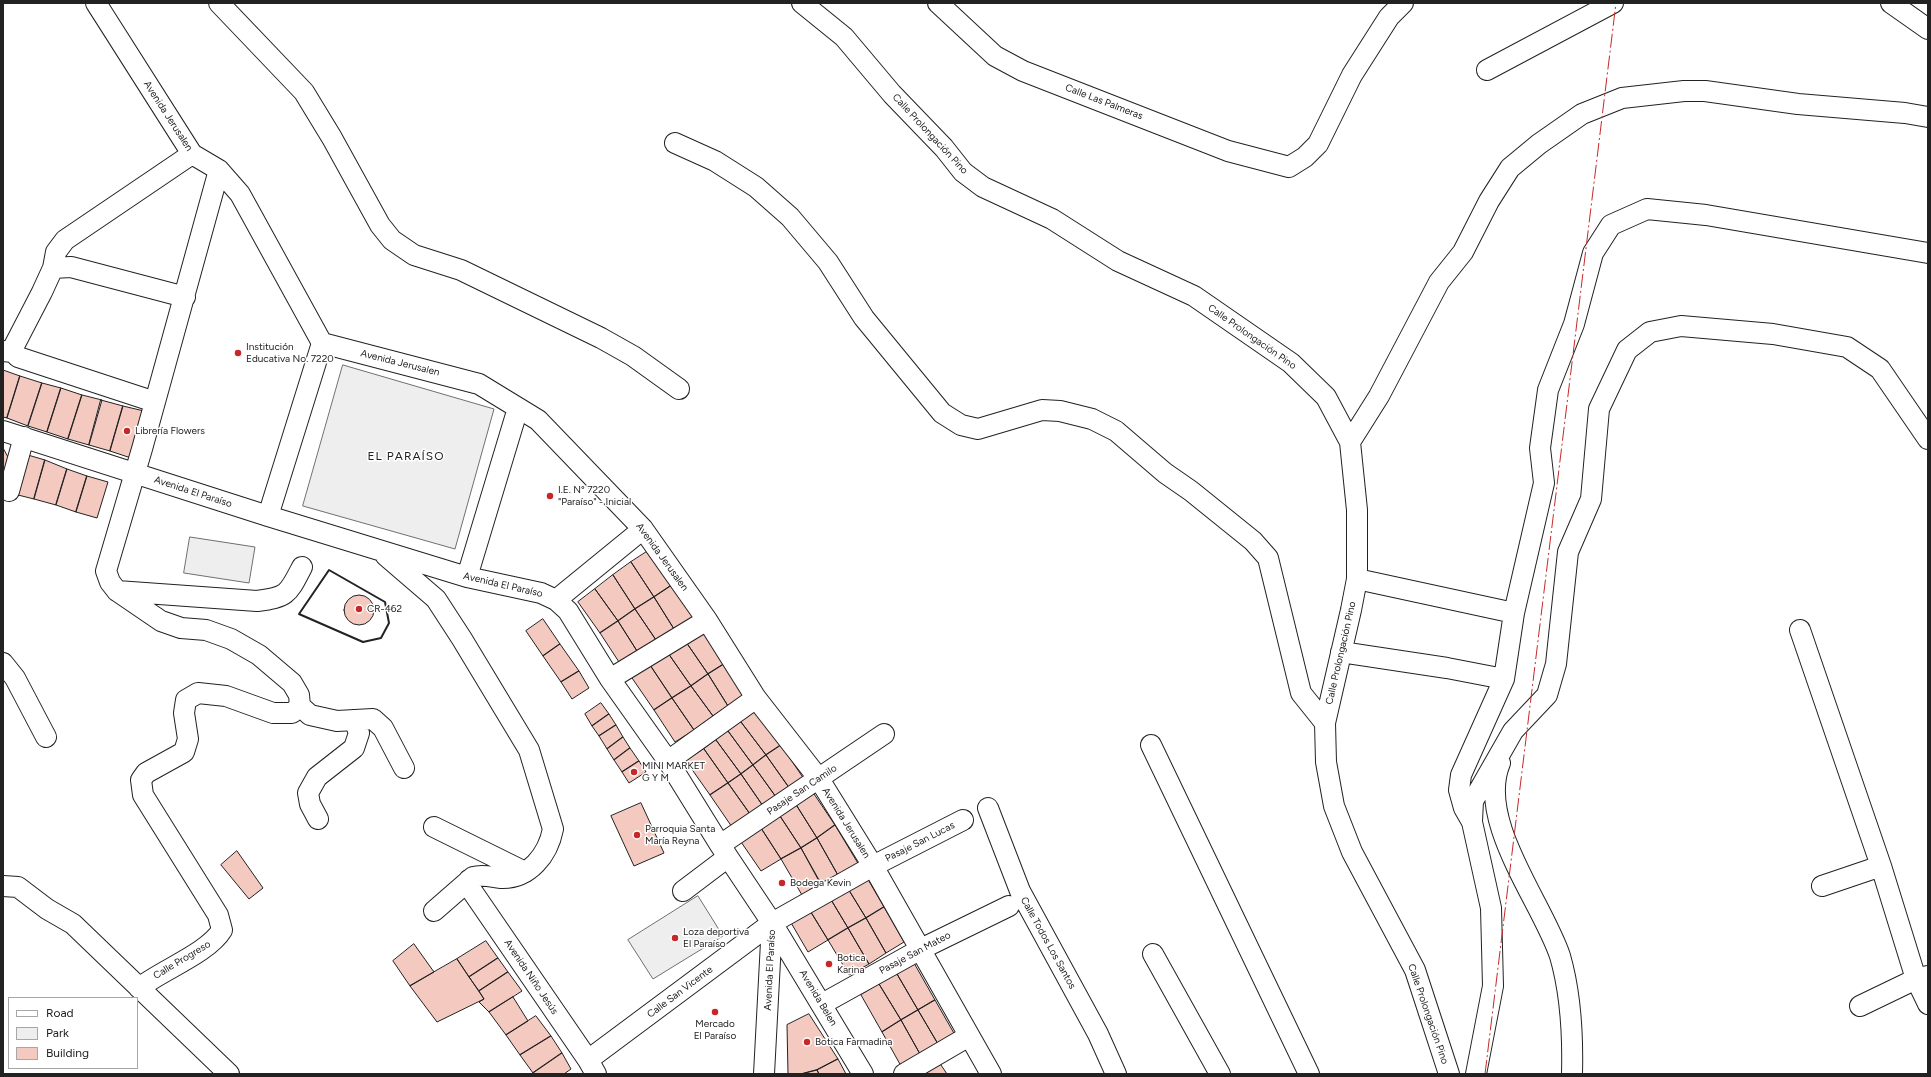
<!DOCTYPE html>
<meta charset="utf-8">
<style>
body{margin:0}
#map{position:relative;width:1931px;height:1077px;overflow:hidden;background:#fff;font-family:Figtree,sans-serif}
canvas{display:block}
.frame{position:absolute;inset:0;border:4px solid #222;pointer-events:none}
.legend{position:absolute;left:8px;top:997px;width:130px;height:72px;box-sizing:border-box;background:#fff;border:1px solid #a7a7a7;margin:0;padding:5px 7px;list-style:none;font-size:12px;color:#222}
.legend li{display:flex;align-items:center;gap:8px;height:20px}
.legend b{width:20px;border:1px solid #a7a7a7}
</style>
<div id="map">
<canvas width="1931" height="1077"></canvas>
<div class="frame"></div>
<ul class="legend">
<li><b style="height:5px;background:#fff"></b>Road</li>
<li><b style="height:11px;background:#eee"></b>Park</li>
<li><b style="height:11px;background:#f3c9c0"></b>Building</li>
</ul>
</div>
<script>
const ctx = document.querySelector('canvas').getContext('2d');
ctx.lineJoin = 'round';
function fill(path, color) {
  ctx.fillStyle = color;
  ctx.fill(path, 'evenodd');
}
function stroke(path, color, width, dash) {
  ctx.strokeStyle = color;
  ctx.lineWidth = width;
  ctx.lineCap = dash ? 'butt' : 'round';
  ctx.setLineDash(dash || []);
  ctx.stroke(path);
}
function write(font, color, halo, rows, align = 'center') {
  ctx.font = font + ' Figtree,sans-serif';
  ctx.lineWidth = 3;
  ctx.setLineDash([]);
  ctx.textBaseline = 'middle';
  ctx.strokeStyle = halo;
  ctx.fillStyle = color;
  for (const [text, x, y, turn = 0] of rows) {
    ctx.save();
    ctx.translate(x, y);
    ctx.rotate((+turn || 0) * Math.PI / 180);
    ctx.textAlign = isNaN(turn) ? turn : align;
    if (halo) ctx.strokeText(text, 0, 0);
    ctx.fillText(text, 0, 0);
    ctx.restore();
  }
}
const green = new Path2D(`
 M343,365L494,409L455,549L303,506Z
 M190,537L255,547L249,583L184,573Z
 M698,896L723,936L653,979L628,940Z`);
fill(green, '#eee');
stroke(green, '#6f6f6f', 1);
const building = new Path2D(`
 M3,370L20,376L7,418L3,417Z
 M20,376L42,383L28,426L7,418Z
 M42,383L61,388L47,432L28,426Z
 M61,388L82,395L68,439L47,432Z
 M82,395L102,400L89,445L68,439Z
 M101,400L123,406L110,451L89,445Z
 M123,406L144,411L131,458L110,451Z
 M3,448L8,457L3,476Z
 M21,453L45,460L34,499L10,493Z
 M45,460L67,469L56,505L34,499Z
 M67,469L87,476L76,512L56,505Z
 M87,476L108,482L97,518L76,512Z
 M648,551L672,585L654,597L631,562Z
 M631,562L654,597L635,609L613,575Z
 M613,575L635,609L618,621L595,589Z
 M672,585L693,617L674,629L654,597Z
 M595,589L618,621L600,633L578,602Z
 M344 610a15 15 0 1 1 30 0a15 15 0 1 1-30 0Z
 M654,597L674,629L656,640L635,609Z
 M635,609L656,640L637,651L618,621Z
 M543,619L560,644L543,656L526,631Z
 M618,621L637,651L619,662L600,633Z
 M702,630L724,664L708,674L686,642Z
 M686,642L708,674L691,686L668,653Z
 M560,644L579,671L561,682L543,656Z
 M668,653L691,686L672,698L650,665Z
 M724,664L744,695L728,706L708,674Z
 M650,665L672,698L654,710L632,678Z
 M579,671L589,688L572,699L561,682Z
 M708,674L728,706L713,716L691,686Z
 M691,686L713,716L694,730L672,698Z
 M672,698L694,730L675,742L654,710Z
 M601,703L609,714L592,726L585,714Z
 M756,710L781,745L766,755L741,722Z
 M609,714L616,725L599,736L592,726Z
 M741,722L766,755L753,765L728,731Z
 M616,725L623,737L607,749L599,736Z
 M728,731L753,765L741,774L716,740Z
 M623,737L630,748L614,760L607,749Z
 M716,740L741,774L728,783L704,749Z
 M781,745L804,779L790,789L766,755Z
 M630,748L639,761L622,772L614,760Z
 M704,749L728,783L710,795L686,761Z
 M766,755L790,789L776,797L753,765Z
 M639,761L646,772L629,783L622,772Z
 M753,765L776,797L763,806L741,774Z
 M741,774L763,806L750,814L728,783Z
 M728,783L750,814L732,827L710,795Z
 M812,791L835,825L817,838L795,803Z
 M641,803L664,853L634,866L611,816Z
 M795,803L817,838L801,848L778,813Z
 M778,813L801,848L781,859L759,825Z
 M759,825L781,859L761,871L739,839Z
 M835,825L859,865L839,877L817,838Z
 M817,838L839,877L823,887L801,848Z
 M801,848L820,883L802,895L781,859Z
 M237,851L263,888L249,899L221,865Z
 M866,876L884,907L866,918L847,887Z
 M847,887L866,918L848,928L830,898Z
 M830,898L848,928L828,940L809,909Z
 M884,907L904,942L886,953L866,918Z
 M809,909L828,940L808,952L790,921Z
 M866,918L886,953L869,964L848,928Z
 M848,928L869,964L849,975L828,940Z
 M486,941L498,958L469,977L457,959Z
 M414,944L434,972L410,986L393,961Z
 M498,958L508,972L479,991L469,977Z
 M457,959L484,999L437,1022L410,986Z
 M914,963L935,1000L918,1010L897,974Z
 M508,972L522,991L489,1012L479,1002L484,999L479,991Z
 M897,974L918,1010L901,1020L879,984Z
 M879,984L901,1020L882,1032L861,995Z
 M513,997L528,1021L506,1035L489,1012Z
 M935,1000L955,1035L938,1044L918,1010Z
 M918,1010L938,1044L920,1054L901,1020Z
 M809,1014L838,1059L817,1070L801,1074H788L787,1025Z
 M536,1016L551,1036L520,1055L506,1035Z
 M901,1020L920,1054L901,1066L882,1032Z
 M551,1036L562,1053L533,1073L520,1055Z
 M562,1053L571,1069L564,1074H534L533,1073Z
 M838,1059L846,1074H819L817,1070Z
 M937,1059L947,1074H925L922,1069Z
 M817,1070L819,1074H801Z`);
fill(building, '#f3c9c0');
stroke(building, '#222', 1);
const minor = new Path2D(`
 M96,3L192,154L219,170L240,194L322,343L479,384L538,420L643,529L707,620L756,698L819,779L873,866L991,1074
 M219,3L304,92L332,138L380,225L392,240L414,255L461,270L601,338L633,356L679,389
 M802,3L844,37L892,94L944,148L963,172L983,187L1052,219L1118,261L1194,296L1291,363L1326,397L1350,442L1357,510V579L1351,610L1325,723L1326,762L1334,806L1352,852L1415,970L1449,1074
 M938,3L995,56L1023,71L1228,151L1289,167L1305,157L1318,144L1352,75L1389,17L1403,3
 M1891,3L1928,29
 M1487,70L1613,3
 M675,143L715,161L756,187L790,217L828,262L864,318L942,413L961,425L978,429L1042,410L1060,411L1092,419L1116,431L1165,473L1191,491L1253,541L1268,558L1301,693L1325,723
 M53,268L71,267L185,297
 M3,351L13,352L18,357L155,402
 M13,352L14,346L42,292L53,268L56,252L65,240L192,154
 M3,431L268,516L467,577L541,593L556,600L568,611L610,679L668,761L720,845L772,923L764,1074
 M1350,442L1379,396L1439,282L1463,252L1489,201L1510,168L1539,144L1582,114L1622,98L1684,91H1705L1798,104L1905,113L1928,117
 M9,491L24,437
 M268,516L322,343
 M386,556L436,599L462,639L529,750L553,829C548,855 529,879 501,878C491,877 483,874 473,877L434,911
 M467,577L518,408
 M1357,579L1514,613
 M117,591L257,601C288,597 288,594 302,567
 M556,600L643,529
 M1800,630L1881,866L1916,979L1928,1004
 M1341,652L1447,668L1504,679
 M3,663L15,678L46,737
 M610,679L707,620
 M300,706L310,715L337,721L373,719L383,728L404,768
 M1151,745L1309,1074
 M668,761L756,698
 M1500,763C1476,821 1542,902 1560,956C1571,994 1573,1035 1572,1074
 M988,808L1020,891L1098,1034L1116,1074
 M318,819L310,804L308,793L317,777L354,748L359,733L354,720
 M1472,821L1473,801L1513,731L1547,695L1556,664L1568,552L1591,499L1599,409L1627,350L1650,332L1681,326L1773,334L1847,347L1880,369L1928,439
 M434,827L525,872
 M720,845L884,734
 M469,880L470,888L588,1060L596,1074
 M3,886L18,887L47,909L73,924L229,1074
 M1822,886L1881,866
 M683,891L728,857
 M772,923L863,1074
 M1153,954L1220,1074
 M139,988C162,970 208,953 222,930L218,915L143,795L141,780L146,773L184,752L188,739L184,713L186,700L198,693L226,696L273,713H292L300,706L299,695L292,683L259,655L231,639L206,630L181,628L161,621L117,591L110,582L106,571L142,449L219,170
 M822,1004L921,949L1009,906
 M1860,1006L1916,979L1928,976
 M588,1060L772,923L873,866L963,820
 M904,1074L969,1036
 M1476,1074L1493,986L1491,908L1472,822L1464,808L1459,790L1461,775L1504,679L1514,613L1544,483L1540,448L1548,390L1574,324L1593,253L1611,225L1647,209L1706,215L1928,253`);
stroke(minor, '#222', 22);
stroke(minor, '#fff', 20);
stroke(new Path2D(`
 M329,570L385,602L389,623L381,638L363,642L299,614Z`), '#222', 2);
stroke(new Path2D(`
 M1485,1074L1616,3`), '#c62828', 1, [14, 3, 2, 3]);
for (const [x, y, r, color] of [
 [238,353,4,"#c62828"],
 [127,431,4,"#c62828"],
 [550,496,4,"#c62828"],
 [359,609,4,"#c62828"],
 [634,772,4,"#c62828"],
 [637,835,4,"#c62828"],
 [782,883,4,"#c62828"],
 [675,938,4,"#c62828"],
 [829,964,4,"#c62828"],
 [715,1012,4,"#c62828"],
 [807,1042,4,"#c62828"]
]) {
  const dot = new Path2D();
  dot.arc(x, y, r, 0, 2 * Math.PI);
  ctx.fillStyle = color;
  ctx.fill(dot);
  stroke(dot, '#fff', 1.5);
}
write('10px', '#222', '#fff', [
 ["Calle Las Palmeras",1104,102,21],
 ["Avenida Jerusalen",168,116,57],
 ["Calle Prolongación Pino",930,134,47],
 ["Calle Prolongación Pino",1252,337,35],
 ["Avenida Jerusalen",400,363,14],
 ["Avenida El Paraíso",193,492,18],
 ["Avenida Jerusalen",662,557,54],
 ["Avenida El Paraíso",503,585,13],
 ["Calle Prolongación Pino",1341,653,-77],
 ["Pasaje San Camilo",802,790,-34],
 ["Avenida Jerusalen",846,823,58],
 ["Pasaje San Lucas",920,842,-27],
 ["Calle Todos Los Santos",1048,943,61],
 ["Pasaje San Mateo",915,953,-28],
 ["Calle Progreso",182,960,-31],
 ["Avenida El Paraíso",770,970,-87],
 ["Avenida Niño Jesús",531,977,56],
 ["Calle San Vicente",680,992,-37],
 ["Avenida Belen",818,998,59],
 ["Calle Prolongación Pino",1428,1014,71]
]);
write('10px', '#222', '#fff', [
 ["Institución",246,347],
 ["Educativa No. 7220",246,359],
 ["Librería Flowers",135,431],
 ["I.E. N° 7220",558,490],
 ["\"Paraíso\" - Inicial",558,502],
 ["CR-462",367,609],
 ["MINI MARKET",642,766],
 ["G Y M",642,778],
 ["Parroquia Santa",645,829],
 ["María Reyna",645,841],
 ["Bodega Kevin",790,883],
 ["Loza deportiva",683,932],
 ["El Paraíso",683,944],
 ["Botica",837,958],
 ["Karina",837,970],
 ["Mercado",715,1024,"center"],
 ["El Paraíso",715,1036,"center"],
 ["Botica Farmadina",815,1042]
], 'left');
ctx.letterSpacing = '1px';
write('12px', '#222', '#fff', [
 ["EL PARAÍSO",406,456]
]);
ctx.letterSpacing = '0px';
</script>
